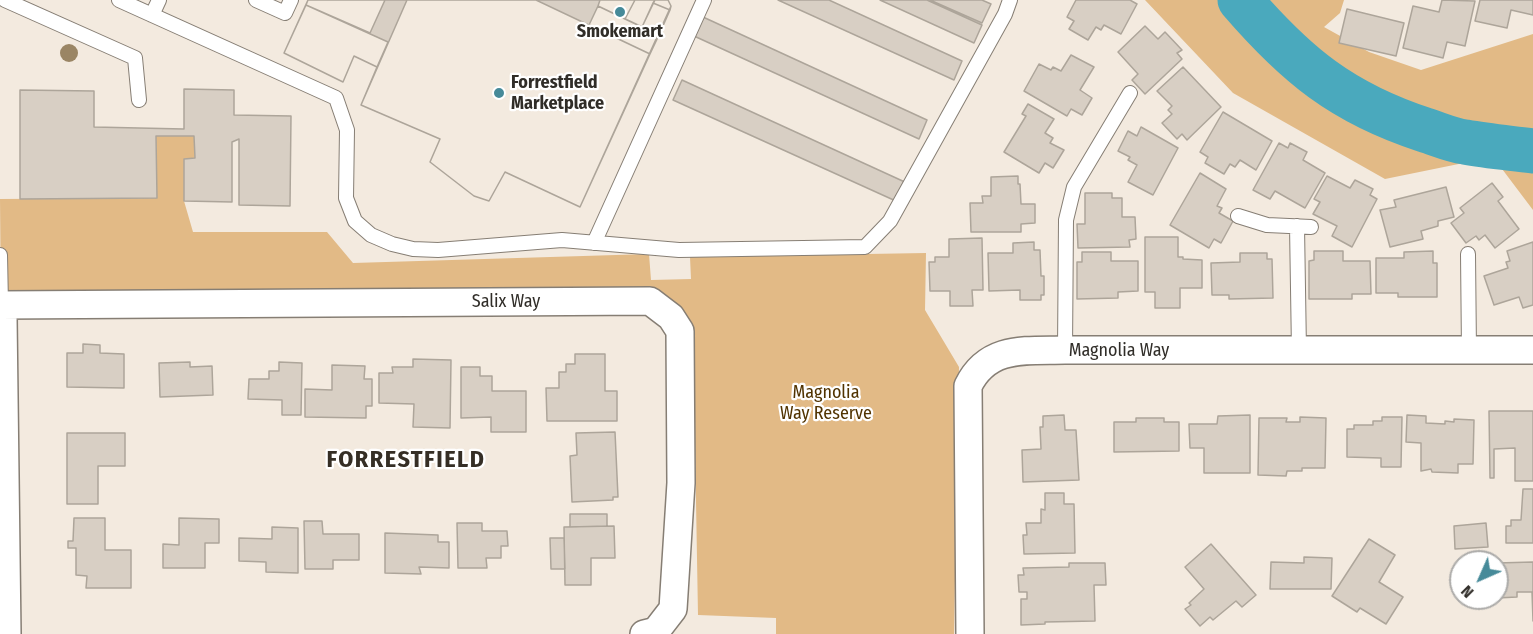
<!DOCTYPE html>
<style>
body{margin:0}
#map{position:relative;width:1533px;height:634px;overflow:hidden;background:#f3eadf;font-family:"Fira Sans Condensed",sans-serif}
canvas{display:block}
.north{position:absolute;left:1449px;top:550px;width:60px;height:60px;box-sizing:border-box;background:#fff;border:2px solid #acaba9;border-radius:50%;rotate:225deg;font-size:16px;font-weight:700;line-height:24px;text-align:center;color:#302d28}
.north::after{content:'';display:block;margin:auto;width:21px;height:27px;background:#468a99;clip-path:polygon(50% 0,100% 100%,50% 72%,0 100%)}
</style>
<div id="map">
<canvas width="1533" height="634"></canvas>
<div class="north">N</div>
</div>
<script>
const ctx = document.querySelector('canvas').getContext('2d');
ctx.lineJoin = 'round';
function fill(path, color) {
  ctx.fillStyle = color;
  ctx.fill(path, 'evenodd');
}
function stroke(path, color, width, dash) {
  ctx.strokeStyle = color;
  ctx.lineWidth = width;
  ctx.lineCap = dash ? 'butt' : 'round';
  ctx.setLineDash(dash || []);
  ctx.stroke(path);
}
function write(font, color, halo, rows, align = 'center') {
  ctx.font = font + ' "Fira Sans Condensed",sans-serif';
  ctx.lineWidth = 4.5;
  ctx.setLineDash([]);
  ctx.textBaseline = 'middle';
  ctx.strokeStyle = halo;
  ctx.fillStyle = color;
  for (const [text, x, y, turn = 0] of rows) {
    ctx.save();
    ctx.translate(x, y);
    ctx.rotate((+turn || 0) * Math.PI / 180);
    ctx.textAlign = isNaN(turn) ? turn : align;
    if (halo) ctx.strokeText(text, 0, 0);
    ctx.fillText(text, 0, 0);
    ctx.restore();
  }
}
fill(new Path2D(`
 M1145,0H1344L1340,13L1324,27L1369,52L1421,70L1533,34V210L1493,157L1385,179L1233,93Z
 M156,136H194L195,158L184,159V201L193,232H327L353,263L649,254L651,280L691,279L690,257L926,253L925,310L959,367L954,634H776V618L698,615L693,331L650,301L1,305L0,199L157,198Z`), '#e2ba86');
stroke(new Path2D(`
 M1240,0C1296,65 1342,103 1425,130C1438,134 1451,140 1465,142C1487,146 1510,148 1533,151`), '#4aa9bd', 45);
const building = new Path2D(`
 M308,0H668L671,6L580,207L505,172L489,201L474,196L430,162L440,139L361,105L377,67L354,56L343,82L284,53Z
 M308,0H385L370,33L306,5Z
 M407,0H536L650,54L580,207L505,172L489,201L474,196L430,162L440,139L361,105Z
 M600,0H635L625,19L598,6Z
 M635,0H655L642,27L625,19Z
 M655,0H668L671,6L670,10L653,3Z
 M778,0H829L962,61L954,80Z
 M880,0H927L982,25L974,43Z
 M930,0H982L991,4L982,23Z
 M1076,0H1130L1137,4L1121,34L1104,25L1101,30L1096,27L1088,40L1069,29L1074,21L1067,17Z
 M1442,0L1475,1L1465,46L1447,42L1443,58L1403,48L1413,6L1439,12Z
 M1480,0H1533V15L1511,10L1507,28L1475,21Z
 M653,3L670,10L659,35L642,27Z
 M306,5L388,42L377,67L354,56L343,82L284,53Z
 M598,6L659,35L650,54L589,25Z
 M1347,9L1404,23L1396,56L1339,43Z
 M703,17L927,120L919,139L694,36Z
 M1145,26L1158,39L1165,32L1182,50L1177,53L1182,59L1145,94L1132,80L1138,74L1118,52Z
 M1071,55L1094,67L1080,90L1092,98L1082,115L1071,109L1067,116L1024,91L1039,64L1051,70L1053,67L1061,71Z
 M1183,67L1221,107L1187,140L1182,134L1177,139L1162,123L1172,114L1168,110L1172,106L1157,91Z
 M682,80L907,183L898,202L673,100Z
 M184,89L234,90V115L291,116L290,206L239,205V139L232,142V202L184,201V159L195,158L194,136H156L157,198L20,199V90L94,91V127L184,129Z
 M1028,104L1054,119L1045,133L1053,138L1050,143L1064,150L1053,168L1045,163L1039,173L1004,152L1026,116L1022,114Z
 M1223,112L1272,141L1256,170L1240,160L1235,167L1230,164L1224,174L1205,163L1208,157L1200,152Z
 M1141,127L1178,148L1153,195L1128,182L1137,165L1128,160L1130,157L1118,151L1128,131L1137,136Z
 M1279,143L1288,148L1290,143L1307,152L1303,160L1325,173L1305,208L1275,191L1270,199L1253,190Z
 M1200,173L1226,189L1217,206L1222,208L1219,213L1233,221L1221,243L1214,239L1209,248L1170,225Z
 M1018,176V184H1020L1021,204H1035V223L1021,224V232H971L970,203H983L982,196H991V177Z
 M1327,176L1350,188L1355,180L1373,189L1370,195L1377,199L1352,247L1332,236L1337,226L1313,214L1320,202L1314,199Z
 M1492,183L1503,197L1498,201L1519,229L1495,248L1485,235L1479,240L1476,236L1466,243L1451,223L1464,213L1460,208Z
 M1446,187L1454,217L1438,221V226L1421,231L1423,239L1390,247L1380,210L1396,207L1394,200Z
 M1085,193H1112V198H1122V217H1135L1136,239L1129,240L1130,247L1078,248L1077,224H1085Z
 M1145,237H1178V257H1183V259L1202,260V288H1180V308H1155V292H1145Z
 M982,238L983,290H972L973,306H950V291H930L929,262H935V257H949V239Z
 M1034,242V250H1040L1041,276H1044V295H1041V300H1020V290L989,291L988,253H1013V243Z
 M1533,242V305L1523,308L1519,297L1494,305L1484,276L1508,268L1506,262L1510,261L1507,251Z
 M1314,251H1343V261H1370L1371,294H1352V299H1309V261L1314,260Z
 M1433,251V263H1437V297H1398V293H1376V258H1404V252Z
 M1082,252H1111V261H1138V291L1118,292V298L1077,299V262H1082Z
 M1240,253H1267V259H1272L1273,298L1229,299V295H1212L1211,263L1240,262Z
 M83,344L100,345V353L124,354V388L67,387V353H83Z
 M575,354H605V391H617V421H547L546,388H559V372H566V364H575Z
 M413,359L451,360L450,428L413,427L414,404L379,403V373H393L392,367H413Z
 M190,362V367L212,366L213,395L160,397L159,363Z
 M279,362L302,363L301,415H282V400L248,399L249,379H269V371H279Z
 M332,365L365,366L364,379H372V406H366V418L305,417V389L332,390Z
 M461,367H480V376H492V391H526V432H491V417L461,418Z
 M1489,411H1533V481H1515V448L1494,449V478H1490Z
 M1064,415L1065,430H1076L1079,480L1023,482L1022,450L1041,449L1040,427H1043V416Z
 M1250,415V473H1204V448H1190L1189,424H1217L1218,416Z
 M1407,415L1426,416V423L1445,424V421L1454,422V419L1474,420L1473,464H1458V473L1432,472L1431,469L1421,471V443L1406,442Z
 M1300,417L1326,418L1325,468H1302V471H1287L1286,476L1258,475L1259,418H1287L1286,422H1300Z
 M1382,417H1402L1401,467H1381V458L1347,457V429H1354V425H1373V421H1382Z
 M1136,418H1164V422H1179V451L1114,452V422H1136Z
 M615,432L618,497H613V500L572,502L570,456L577,455L576,433Z
 M67,433H125V466H98V504H67Z
 M1523,489H1533V543H1506V526H1511V520H1521Z
 M1045,493H1064V504H1074L1075,553L1024,554L1023,535H1027L1026,523H1041V509L1045,510Z
 M570,514H607V526L570,527Z
 M74,518H105V550H131V588H86L87,576L76,575V548H68V541H73Z
 M179,518L219,519V543H205V568H163V544L179,545Z
 M304,521H322L323,534H359V560H333V569H305Z
 M457,523H482V531H507L508,546H501V558H486L487,568H458Z
 M1486,523L1488,547L1455,549L1454,526Z
 M614,526L615,558H591V585H565L564,527Z
 M272,527L298,528V573L266,572V562L239,561V538L272,539Z
 M385,533L438,535V542H449V568L419,567L421,574L385,573Z
 M550,538H564L565,569H551Z
 M1369,539L1395,555L1379,582L1403,597L1386,624L1360,608L1357,612L1332,596Z
 M1211,544L1256,595L1242,607L1236,601L1213,620L1210,617L1200,626L1185,609L1191,605L1189,603L1204,589L1185,567Z
 M1304,557L1332,558L1331,589H1270L1271,562L1304,563Z
 M1533,562V621L1532,592H1517V597L1497,598V563Z
 M1069,563H1105L1106,585H1094L1095,621L1045,622V624L1021,625V599H1027V592H1019L1018,575H1024L1023,568L1069,567Z`);
fill(building, '#d8cfc4');
stroke(building, '#ada59a', 1.5);
const lane = new Path2D(`
 M5,0L135,58L139,100
 M119,0L336,98L347,130L346,198L355,221L371,235L392,244L413,249L438,250L562,240L679,250L865,247L890,221L1005,14L1010,0
 M256,0L285,13L291,0
 M152,15L159,0
 M1238,216L1267,225L1311,227
 M1297,226L1299,351
 M594,243L704,0
 M1468,254L1469,351
 M0,255L1,305
 M1065,350L1066,220L1074,187L1130,93`);
const street = new Path2D(`
 M0,305L650,301L671,317L680,331L681,483L673,609L656,631L644,634
 M1,305L3,317L7,634
 M970,634L968,386C988,345 1026,351 1065,350H1533`);
stroke(lane, '#867e74', 16);
stroke(street, '#867e74', 30);
stroke(lane, '#fff', 14);
stroke(street, '#fff', 27);
ctx.fillStyle = '#9a8564';
for (const [x, y] of [
 [69,53]
]) {
  ctx.beginPath();
  ctx.arc(x, y, 9, 0, 2 * Math.PI);
  ctx.fill();
}
for (const [x, y, r, color] of [
 [620,12,6,"#468a99"],
 [499,93,6,"#468a99"]
]) {
  const dot = new Path2D();
  dot.arc(x, y, r, 0, 2 * Math.PI);
  ctx.fillStyle = color;
  ctx.fill(dot);
  stroke(dot, '#fff', 2);
}
write('bold 18px', '#302d28', '#fff', [
 ["Smokemart",620,32],
 ["Forrestfield",511,83,"left"],
 ["Marketplace",511,104,"left"]
]);
write('18px', '#302d28', '#fff', [
 ["Salix Way",506,302],
 ["Magnolia Way",1119,351]
]);
write('18px', '#513300', '#fff', [
 ["Magnolia",826,393],
 ["Way Reserve",826,414]
]);
ctx.letterSpacing = '1.5px';
write('bold 24px', '#352e25', '#fff', [
 ["FORRESTFIELD",406,460]
]);
ctx.letterSpacing = '0px';
</script>
